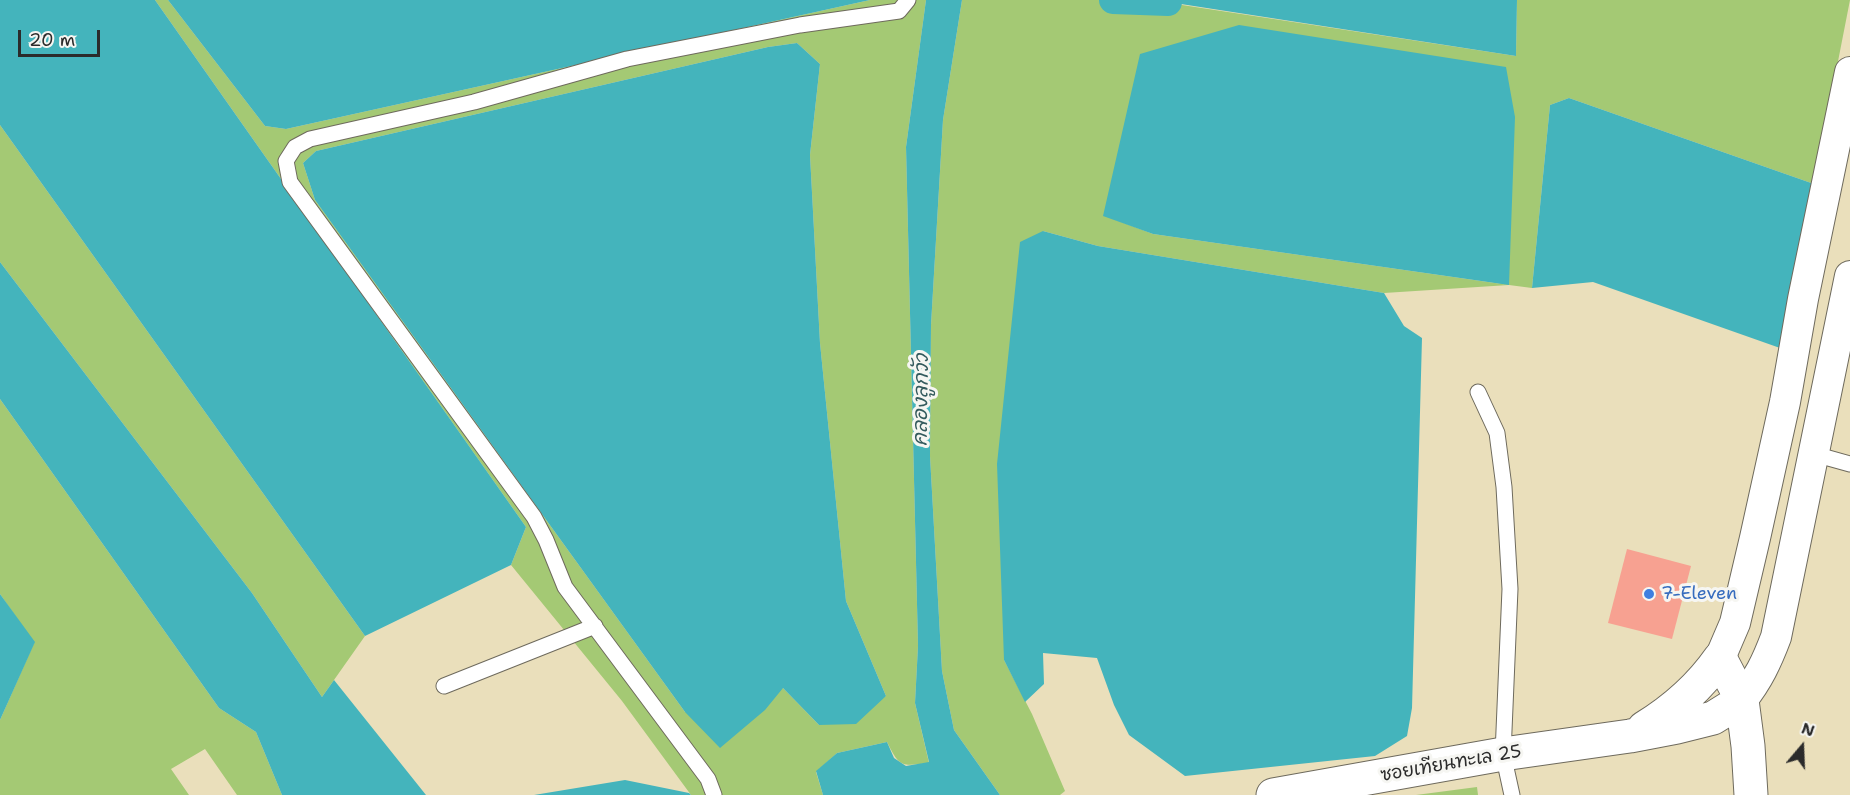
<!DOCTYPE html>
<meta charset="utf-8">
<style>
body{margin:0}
#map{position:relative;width:1850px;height:795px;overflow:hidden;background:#eadfbb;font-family:"Shantell Sans",sans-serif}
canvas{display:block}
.north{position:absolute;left:1772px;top:717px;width:60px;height:60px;-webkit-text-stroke:4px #f6f6f2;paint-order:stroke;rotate:19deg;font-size:16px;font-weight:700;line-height:24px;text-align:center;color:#2b2b2b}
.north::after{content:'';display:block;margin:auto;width:21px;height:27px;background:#2b2b2b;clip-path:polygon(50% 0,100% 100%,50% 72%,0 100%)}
.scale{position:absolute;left:18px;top:30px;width:82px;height:27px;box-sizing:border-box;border:3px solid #2b2b2b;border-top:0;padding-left:8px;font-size:18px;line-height:21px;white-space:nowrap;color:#2b2b2b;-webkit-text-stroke:4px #f6f6f2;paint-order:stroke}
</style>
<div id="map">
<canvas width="1850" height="795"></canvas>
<div class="north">N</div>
<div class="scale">20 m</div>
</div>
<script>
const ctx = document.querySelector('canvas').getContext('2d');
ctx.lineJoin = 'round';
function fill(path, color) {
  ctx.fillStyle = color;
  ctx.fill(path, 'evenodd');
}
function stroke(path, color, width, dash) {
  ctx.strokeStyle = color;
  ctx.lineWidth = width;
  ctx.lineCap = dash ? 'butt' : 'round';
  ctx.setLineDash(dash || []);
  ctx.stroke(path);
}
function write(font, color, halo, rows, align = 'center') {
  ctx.font = font + ' "Shantell Sans","Playpen Sans Thai",sans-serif';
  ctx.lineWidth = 6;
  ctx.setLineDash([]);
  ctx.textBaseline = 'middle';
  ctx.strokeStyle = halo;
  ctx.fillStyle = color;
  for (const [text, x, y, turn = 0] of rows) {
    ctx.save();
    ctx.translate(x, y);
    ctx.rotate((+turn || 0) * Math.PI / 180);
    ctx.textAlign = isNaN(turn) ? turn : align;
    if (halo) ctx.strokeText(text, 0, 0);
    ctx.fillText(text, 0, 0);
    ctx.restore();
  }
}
fill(new Path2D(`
 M155,0H168L265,126L286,129L870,0H926L906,147L918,646L915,703L929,763C901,766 900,768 887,742L837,753L816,772L823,795H691L622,701L511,565L526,527ZM797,43L820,64L810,155L820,343L846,601L886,696L819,725L783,688L685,712L315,200L303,163L316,151L768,47Z
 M962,0H1168L1169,3L1516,56L1517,0H1850L1814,184L1569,98L1550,105L1532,288L1509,285L1384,293L1098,246L1043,231L1004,660L1032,714L1065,791L1060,795H1000L954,730L942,671L930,456L931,325L943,120ZM1103,215L1509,285L1153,234Z
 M0,125L365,636L322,697L252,593L0,262Z
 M0,399L219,708L256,732L282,795H237L205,749L171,769L189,795H0V720L34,643L0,594Z
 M1477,787L1478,795H1416Z`), '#a4c974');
fill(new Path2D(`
 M0,0H155L526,527L511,565L365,636L0,125Z
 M168,0H870L286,129L265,126Z
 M926,0H962L943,120L931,325L930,456L942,671L954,730L1000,795H823L816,771L837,753L887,742L894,758L906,766L929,762L915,703L918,646L906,147Z
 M1168,0H1517L1516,56L1168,2Z
 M1239,25L1506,67L1515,117L1509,285L1153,234L1103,216L1140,54Z
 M797,43L820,64L810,155L820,343L846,601L886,696L856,724L819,725L783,688L765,710L720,748L685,712L315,200L303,163L316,151L768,47Z
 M1569,98L1814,184L1780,348L1593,282L1532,288L1550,105Z
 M1043,231L1098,246L1384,293L1404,326L1422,338L1412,708L1407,736L1375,756L1185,776L1129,735L1114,705L1097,658L1043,653L1044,684L1025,702L1004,660L997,464L1020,242Z
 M0,262L252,593L322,697L334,680L426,795H282L256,732L219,708L0,399Z
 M0,594L35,642L0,720Z
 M625,780L689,793L691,795H534Z`), '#44b4bc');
stroke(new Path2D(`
 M1113,0L1168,2`), '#44b4bc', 28);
fill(new Path2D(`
 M1627,549L1691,566L1672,639L1608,623Z`), '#f7a191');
const service = new Path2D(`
 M1478,392L1497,433L1504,487L1510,589L1503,754L1512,795
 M1814,454L1850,464
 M444,686L595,626
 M714,795L708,779L565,587L546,540L534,517L290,182L286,161L295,147L310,139L474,102L627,59L800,25L899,11L908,0`);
const minor = new Path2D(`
 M1720,658L1735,623L1755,538L1785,402L1803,299L1850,72
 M1742,700C1758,680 1767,661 1776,637L1850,276`);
const tertiary = new Path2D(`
 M1644,728C1675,709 1699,688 1720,658L1742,700L1748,746L1751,795
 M1273,795L1503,754L1630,736L1677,727L1713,718L1742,700`);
stroke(service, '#6e6a5d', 17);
stroke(minor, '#6e6a5d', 32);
stroke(tertiary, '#6e6a5d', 35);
stroke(service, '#fff', 15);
stroke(minor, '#fff', 30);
stroke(tertiary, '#fff', 33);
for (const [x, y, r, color] of [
 [1649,594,6,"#3f7fe0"]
]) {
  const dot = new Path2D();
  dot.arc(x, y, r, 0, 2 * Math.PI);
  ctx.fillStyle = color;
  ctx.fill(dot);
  stroke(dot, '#f6f6f2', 2);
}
write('18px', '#366cbe', '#f6f6f2', [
 ["7-Eleven",1661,594]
], 'left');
write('18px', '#2b2b2b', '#f6f6f2', [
 ["ซอยเทียนทะเล 25",1451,764,-10]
]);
write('italic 20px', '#345b5e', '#f6f6f2', [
 ["คลองลูกวัว",922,400,-89]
]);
</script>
